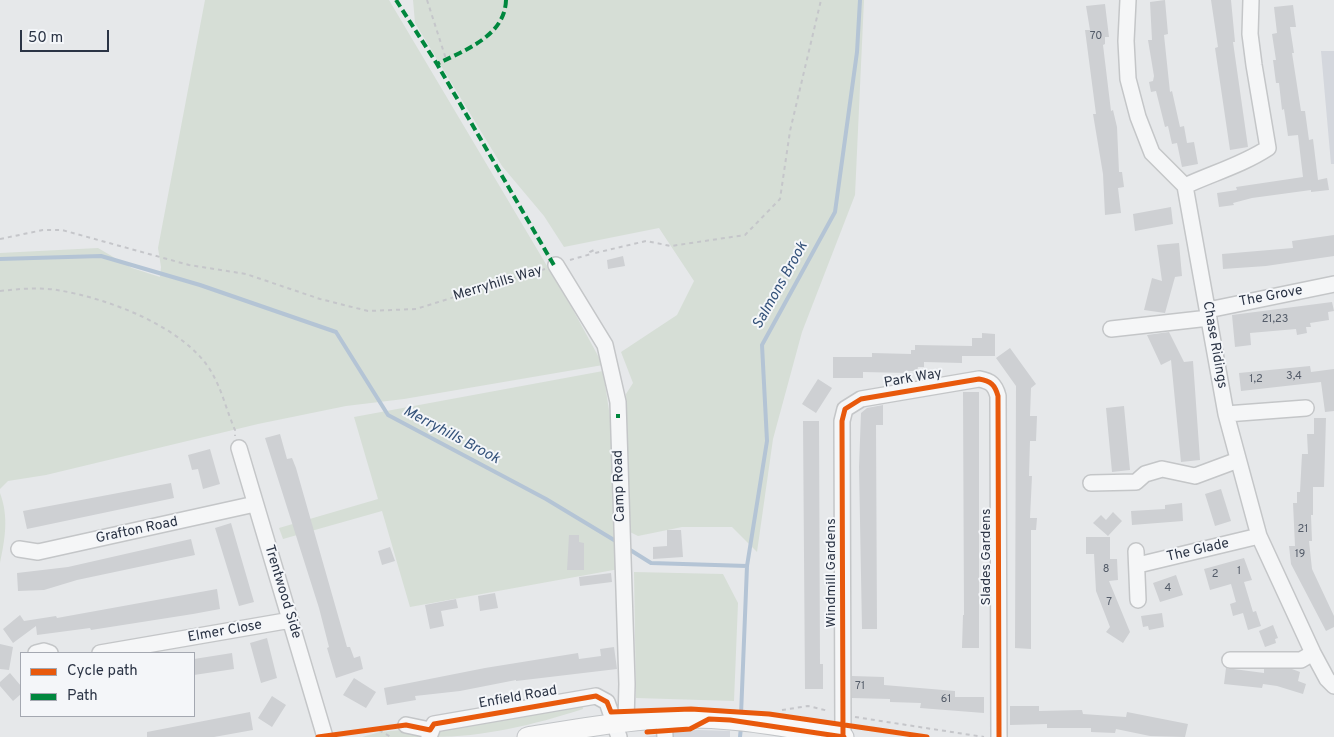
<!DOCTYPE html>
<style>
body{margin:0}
#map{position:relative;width:1334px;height:737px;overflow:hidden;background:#e6e8ea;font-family:Overpass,sans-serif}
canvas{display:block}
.legend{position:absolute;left:20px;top:652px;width:175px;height:65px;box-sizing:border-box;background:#f4f6f9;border:1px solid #a4a8b1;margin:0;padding:6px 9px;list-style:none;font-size:15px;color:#2b3445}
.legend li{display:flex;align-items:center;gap:10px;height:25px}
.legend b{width:25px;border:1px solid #a4a8b1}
.scale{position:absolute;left:20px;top:30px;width:89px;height:22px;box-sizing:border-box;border:2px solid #2b3445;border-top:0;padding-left:6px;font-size:15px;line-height:18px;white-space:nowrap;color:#2b3445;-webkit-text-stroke:4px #f4f6f9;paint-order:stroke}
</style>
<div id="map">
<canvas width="1334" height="737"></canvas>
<ul class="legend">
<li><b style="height:6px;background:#e8590c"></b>Cycle path</li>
<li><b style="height:6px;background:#00873e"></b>Path</li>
</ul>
<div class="scale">50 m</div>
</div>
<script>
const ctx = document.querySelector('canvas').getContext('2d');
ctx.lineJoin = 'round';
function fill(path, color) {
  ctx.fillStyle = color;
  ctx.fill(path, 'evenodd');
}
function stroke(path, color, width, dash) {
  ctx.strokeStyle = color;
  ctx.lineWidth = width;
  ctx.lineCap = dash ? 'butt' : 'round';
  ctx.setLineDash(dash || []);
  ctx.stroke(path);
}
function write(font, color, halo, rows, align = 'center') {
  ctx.font = font + ' Overpass,sans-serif';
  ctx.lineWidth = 4;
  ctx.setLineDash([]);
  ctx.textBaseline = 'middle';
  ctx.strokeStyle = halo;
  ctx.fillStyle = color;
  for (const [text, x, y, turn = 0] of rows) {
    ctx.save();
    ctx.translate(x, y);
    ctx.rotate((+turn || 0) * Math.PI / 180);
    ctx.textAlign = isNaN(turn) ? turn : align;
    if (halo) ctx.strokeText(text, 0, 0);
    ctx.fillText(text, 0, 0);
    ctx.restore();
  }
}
fill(new Path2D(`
 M1321,51H1334V164H1331Z
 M698,730L730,731V737H645L672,732Z`), '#d4d7dd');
fill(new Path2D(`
 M205,0H389L572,308L603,365L404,399L346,406L258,424L46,475L8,481L0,489V253L98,248L132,268L160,277L161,267L158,248Z
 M413,0H864L855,195L802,332L773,439L757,552L732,527H682L638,536L630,532L626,394L633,383L621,352L677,315L694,281L659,228L564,247L544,216L502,166L415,23Z
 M603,371L612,430L619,569L410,607L382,511L283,539L279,528L378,499L354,417Z
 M0,493C9,517 5,539 0,563Z
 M634,572L723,574L738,603L734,701L636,698Z
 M582,701L583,709C533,725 484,737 432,737L435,730Z
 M402,730L426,737H362L380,732Z`), '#d6ded6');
stroke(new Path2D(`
 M0,259L101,256L200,285L336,332L388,415L546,499L619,543
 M627,548L651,563L747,566
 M741,715L747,566L767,441L762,345L835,212L857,52L860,0
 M740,737L741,727`), '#b4c4d5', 4);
fill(new Path2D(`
 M1165,0L1168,34L1164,35L1170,92L1172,91L1180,127L1184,126L1187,143L1194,142L1198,164L1182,167L1177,143L1172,144L1168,126L1165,127L1156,91L1151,92L1149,82L1153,81L1154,76L1148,40H1152L1150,2Z
 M1211,0H1231L1235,42H1233L1248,147L1230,150L1215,48L1218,47Z
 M1105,4L1109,37H1105V44L1103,45L1111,111L1113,110L1117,127L1119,172H1122L1124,187L1118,188L1121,213L1105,215L1103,174L1093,114H1096L1085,30H1090L1086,6Z
 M1293,5L1296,27H1290L1294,53H1292L1301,111H1305L1309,140L1313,139L1318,180L1327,178L1329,190L1311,192V190L1252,198L1233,203L1234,205L1219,207L1217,193L1237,190L1236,187L1303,177L1298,135L1288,136L1284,109L1282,110L1279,83H1276L1273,60H1276L1272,34L1277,33L1274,7Z
 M1171,207L1173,224L1135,231L1133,214Z
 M1334,235V256L1266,266L1223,269L1222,254L1293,248L1292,241Z
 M1179,243L1182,276L1175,277L1165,313L1144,310L1152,278L1162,281L1157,245Z
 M623,256L625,266L608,269L607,260Z
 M1332,302L1334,311L1328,312L1329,320L1310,323L1311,327H1306L1307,333L1297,335L1296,329L1250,333L1251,345L1235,347L1232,315Z
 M1169,332L1184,362L1193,361L1200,460L1181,462L1171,360L1161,365L1147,335Z
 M982,333L995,334V356H962V363L924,362V367H918L917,371H908V373L863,372V378H833V357H872V353L911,354V350H915V345L972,346V338H982Z
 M1010,348L1036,384L1031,388L1030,416H1037L1036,441H1030L1029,476H1032L1030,518H1037L1036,530H1031V649L1015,648L1016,386L996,358Z
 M1310,366L1311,372L1334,369V411L1325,412L1321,382L1241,391L1239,373Z
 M818,379L832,388L816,413L802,404Z
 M963,392H979V648H962L963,615H964Z
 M883,405V425H876L877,629H862L859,467L861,413L867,408Z
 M1124,406L1130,470L1112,472L1106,408Z
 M1314,418H1326L1324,487H1313V515H1311L1312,541H1309L1312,569L1334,616V627L1326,631L1291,564L1289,546H1295L1293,503H1297V492H1300L1302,454H1308L1307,434H1314Z
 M803,421H819L820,664H823V689H805Z
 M280,434L287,459L292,458L296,468L347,647H350L354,658L360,656L363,669L336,678L327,648L329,647L319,608L265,438Z
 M210,449L220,484L203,489L198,469L192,470L188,455Z
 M171,483L174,498L27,529L23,511Z
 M1221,489L1231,521L1215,526L1205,494Z
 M1182,503L1183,521L1132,525L1131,511L1165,509V505Z
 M1113,512L1122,521L1108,536L1093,523L1101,515L1106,520Z
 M231,523L254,602L239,606L215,528Z
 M667,530H681L683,557L653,559V547L667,546Z
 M569,535H579V542L584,543V570H567Z
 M1086,537H1110V559H1117L1118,580L1109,581L1130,632L1123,643L1106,632L1110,627L1096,591L1094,554H1086Z
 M191,539L195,555L77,580L44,590L18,591L17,573L68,567Z
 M390,547L395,561L382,565L378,551Z
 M1244,558L1252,580L1244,582L1253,612L1256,611L1261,626L1248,630L1243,613L1233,616L1230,604L1236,602L1231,584L1210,590L1204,569Z
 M611,573L612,582L580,586L579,577Z
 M1176,575L1183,595L1160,602L1153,583Z
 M217,589L220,609L193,614L91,630L90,628L37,635L36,626L13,643L3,629L20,615L24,621L56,616L57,618Z
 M495,593L498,608L480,611L478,596Z
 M456,599L458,608L441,611L444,626L430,629L425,605Z
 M1162,613L1164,627L1149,630L1148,626L1143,627L1141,616Z
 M1273,625L1278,638L1275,639L1276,643L1265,647L1259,631Z
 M267,638L277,678L261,683L250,643Z
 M0,644L13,647L9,670L0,669Z
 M614,647L617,669L516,681V680L460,691L415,696L416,700L387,705L384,688L485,668L578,653L579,659L601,656L600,649Z
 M232,653L234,669L194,675V659Z
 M1226,668L1264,673V669H1292L1300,672L1298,681L1306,684L1303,694L1277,686L1263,684L1262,688L1224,684Z
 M10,673L21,686V694L13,701L0,686V682Z
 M852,676L884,677V685L955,691V697H984V713L920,708L921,703L890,702V699L852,698Z
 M354,678L376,692L366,708L343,695Z
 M272,696L286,705L272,727L258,718Z
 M1010,706H1039V711L1082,710L1083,714L1126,717L1127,712L1188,724L1185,737L1150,736L1116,729L1115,733L1091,732V728H1047V724L1010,725Z
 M250,712L253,730L214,737H147V732Z`), '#ced0d3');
const minor = new Path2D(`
 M1128,0L1126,41L1128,79L1138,117L1152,153L1185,186L1226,414L1259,536L1313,653L1327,679L1334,686
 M1185,186C1213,173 1242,165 1268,148L1254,65L1250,34L1251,0
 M556,265L605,345L618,402L627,684L626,722
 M1208,310L1334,284
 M1111,329L1209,318
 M1226,414L1306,408
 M239,448L325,737
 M1091,483L1136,482L1145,474L1162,469L1195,476L1238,460
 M19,549L38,552L255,504
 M1136,551L1138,600
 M1138,565L1259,536
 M36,653L44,651L50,653
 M100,653L291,620
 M1230,660H1301L1313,653
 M664,719L665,737
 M406,725L430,730
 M429,737L434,724L596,696L607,702L619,737
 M843,737L842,421L845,409L861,399L979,379C991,381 995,385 998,396L999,737`);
const major = new Path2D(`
 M527,737C594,726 663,713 731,720C769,723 806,731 844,737`);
stroke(minor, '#c4c6c8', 18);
stroke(major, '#c2c5c8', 21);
stroke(new Path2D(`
 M427,0L446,59
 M0,239L43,230H62L189,265L246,274L320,299L368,311L416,309L545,269
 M570,260L591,254L590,252L594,250L595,253L646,241L671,246L745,235L780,199L790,131L821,0
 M0,291C19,289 38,287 57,290C107,298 186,327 212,373C222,390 227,412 235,430V436
 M782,710L808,706L829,711
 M855,717L984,737
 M379,730L391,737`), '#c5c6ca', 2, [4, 4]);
stroke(minor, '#f5f6f7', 15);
stroke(major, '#f8f8f8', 19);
stroke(new Path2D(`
 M396,0L437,64
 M506,0C505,36 465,50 437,64L555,267
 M618,414V418`), '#00873e', 4, [8, 4]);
stroke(new Path2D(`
 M647,732L690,729L709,719L730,720L844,737
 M318,737L406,725L430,730L434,724L596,696L607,702L611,712L691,709L769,714L927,737
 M843,737L842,421L845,409L861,399L979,379C991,381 995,385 998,396L999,737`), '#e8590c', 5);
write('11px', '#545c69', null, [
 ["70",1096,37],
 ["21,23",1275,320],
 ["3,4",1294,377],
 ["1,2",1256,380],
 ["21",1303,530],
 ["19",1300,555],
 ["8",1106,570],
 ["1",1239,572],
 ["2",1215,575],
 ["4",1168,589],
 ["7",1109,603],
 ["71",860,687],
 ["61",946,700]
]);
write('14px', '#2b3445', '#f4f6f9', [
 ["Merryhills Way",498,284,-17],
 ["The Grove",1271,297,-11],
 ["Chase Ridings",1214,345,80],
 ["Park Way",913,379,-10],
 ["Camp Road",620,486,-92],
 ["Grafton Road",137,531,-12],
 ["The Glade",1198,551,-13],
 ["Slades Gardens",987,557,-90],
 ["Windmill Gardens",832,573,-90],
 ["Trentwood Side",282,592,73],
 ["Elmer Close",225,632,-10],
 ["Enfield Road",518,698,-10]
]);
write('italic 15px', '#34527a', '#f4f6f9', [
 ["Salmons Brook",781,286,-61],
 ["Merryhills Brook",451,436,28]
]);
</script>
